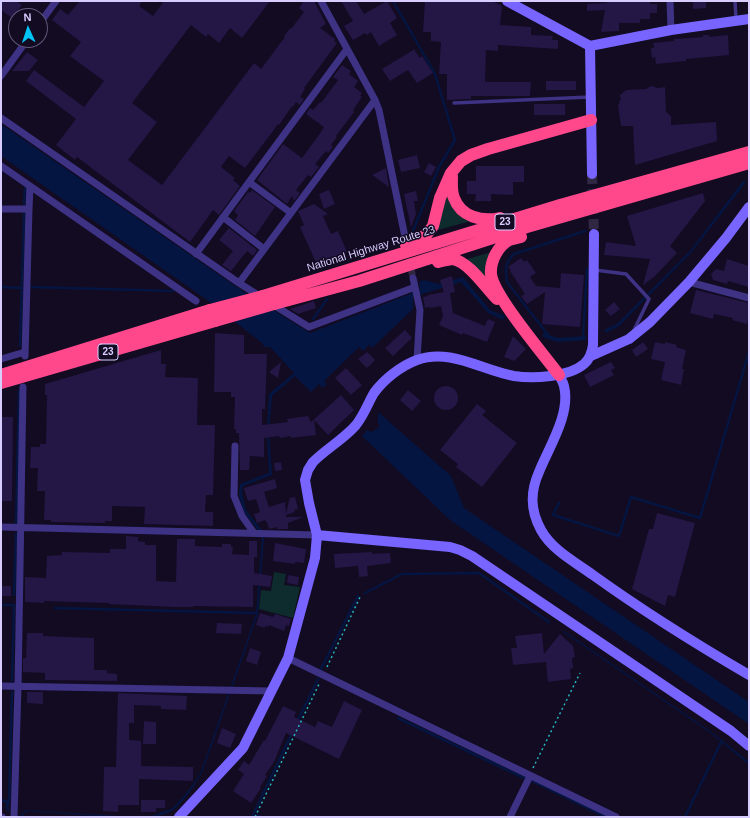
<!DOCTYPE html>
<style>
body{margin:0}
#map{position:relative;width:750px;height:818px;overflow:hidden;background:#120b22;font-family:Arial,sans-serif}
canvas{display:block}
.frame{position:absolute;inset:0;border:2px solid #d8cdff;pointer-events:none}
.north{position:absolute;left:8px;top:8px;width:40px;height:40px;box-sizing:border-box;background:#120b22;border:1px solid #61597a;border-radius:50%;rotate:357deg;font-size:11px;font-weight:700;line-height:16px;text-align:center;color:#d8cdff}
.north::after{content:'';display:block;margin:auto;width:14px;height:18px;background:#00c4f8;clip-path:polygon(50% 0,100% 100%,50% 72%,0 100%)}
</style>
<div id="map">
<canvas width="750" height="818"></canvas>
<div class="frame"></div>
<div class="north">N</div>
</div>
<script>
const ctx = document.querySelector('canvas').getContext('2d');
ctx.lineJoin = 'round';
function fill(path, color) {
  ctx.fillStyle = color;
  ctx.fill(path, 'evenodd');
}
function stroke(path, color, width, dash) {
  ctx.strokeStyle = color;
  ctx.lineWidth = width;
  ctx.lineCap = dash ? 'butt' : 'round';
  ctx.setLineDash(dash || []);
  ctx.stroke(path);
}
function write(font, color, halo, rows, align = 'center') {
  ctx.font = font + ' Arial,sans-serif';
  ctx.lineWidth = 3;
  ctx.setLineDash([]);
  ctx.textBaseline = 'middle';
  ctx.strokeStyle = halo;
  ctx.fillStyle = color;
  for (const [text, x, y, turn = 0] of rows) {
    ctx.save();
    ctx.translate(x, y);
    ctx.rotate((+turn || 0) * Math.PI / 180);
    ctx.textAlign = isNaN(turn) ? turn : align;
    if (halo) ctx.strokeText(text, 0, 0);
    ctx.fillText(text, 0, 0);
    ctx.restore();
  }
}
fill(new Path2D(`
 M448,193L471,221L434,231Z
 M495,251L491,286L464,260Z
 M274,572L286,574L284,585L300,587L293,618L259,609L261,590L271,591Z`), '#0e2b2d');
fill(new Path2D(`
 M1,124L244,292L310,333L420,290L419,282L424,280L439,284L463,277L490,310L505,316L503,320L488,313L461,282L413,297V309L372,348L369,345L363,351L359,347L324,381L327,384L323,388L319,384L311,392L295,376L272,396L269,431L272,475L243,486L242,493L246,510L261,529L264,538L258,614L202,773L190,792L176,808L168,813L154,817H149L173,808L188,791L200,774L256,615L262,538L257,529L244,512L239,496L240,484L269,473L267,431L269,394L294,373L270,347H264L263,344L210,302L1,156Z
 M743,181L746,182L690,254L619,326L606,333L604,330L618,323L689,252Z
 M543,333L558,338L586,336V340L557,342L543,337Z
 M378,412L451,476L464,508L749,702V724L450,520L362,436L367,430L371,432L380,427L378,423Z
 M564,631L713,733L749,762V765L712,734L563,632Z
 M26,810L134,817H112L27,811L21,817H18Z`), '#051542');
stroke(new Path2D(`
 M393,1L435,74L455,140L439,167L413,231V234
 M24,204L25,188
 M1,287L22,288
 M32,287L173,291
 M313,319L327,299
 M547,336L548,335L507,282C505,270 505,262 514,254L585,231
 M583,338L587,269
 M20,346L24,214
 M559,503L553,515L619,536L631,497L700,518L749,352
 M16,523L19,391
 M365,593L402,574L479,573L549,622
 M14,595L16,534
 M1,605H14L12,681
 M55,608L256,613
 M321,669L358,596
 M398,718L524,778
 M297,722L318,679
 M532,781L606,817
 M1,800L8,802
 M8,810L7,805L9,802L12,692
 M257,815L261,817
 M252,817L292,733
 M685,817L721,742`), '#051542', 2.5);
fill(new Path2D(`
 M1,1H16L22,5L12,18L1,10Z
 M80,1H142L139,6L153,16L164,1H270L242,38L230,28L219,43L208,34L206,37L191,25L132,103L157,122L128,160L162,185L254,63L261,69L285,37L284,36L290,28L291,29L304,12L299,8L303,2L314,1L326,24L320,28L335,39L334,41L337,43L304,88L305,89L300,97L304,99L300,105L296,102L293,107L292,106L279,125L278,124L273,131L245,168L229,156L221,167L235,178L233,180L240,186L219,215L213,210L190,242L77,157L75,160L56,145L76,119L26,81L34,70L84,107L104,81L70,56L81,42L52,20L60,9L68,15Z
 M341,1H356L364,14L387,1L397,18L390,23L397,35L379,46L371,32L367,35L365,33L353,40L344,26L353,21Z
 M425,1H492L502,6L500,25L531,27V35L553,36L552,40H558V49L498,45V51L486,50L485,82H531L530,96H471V99L447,100V74H439L441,42L431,41V32H423Z
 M607,1H650V4H657V13H650V19H640V23H619V31L601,32L605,10L587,11V4L607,3Z
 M693,1H706V8L693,9Z
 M703,35H709V37L728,35L729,55L686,59V61L656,64L655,57L652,58L651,48H654L653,43L674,41V39L703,37Z
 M415,49V51L420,58L422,56L433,73L417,83L408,70L390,81L382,69Z
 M27,52L38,60L29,71H12Z
 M342,65L351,71L349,74L358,81L354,87L362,93L360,96L362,97L355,107L353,111L354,112L336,136L337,137L331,145L333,147L328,153L326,151L315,164L319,167L311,177L308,175L296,190L300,193L294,201L292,196L287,204L257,180L283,144L302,158L321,132L324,127L306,114L310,108L313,110L320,102L321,103L338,80L333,77Z
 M546,81H576V90H546Z
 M651,86L658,88L665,87L666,112L671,116V125L716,122L717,141L635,165L633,126H621L618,106L621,98L619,96L626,90L646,89Z
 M534,104H565V115H534Z
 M417,155L420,168L401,172L398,160Z
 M429,163L436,167L431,176L424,172Z
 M476,166H524V182H513V195L491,194V201H475L476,194H467V181H476Z
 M386,168L387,174L389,187L372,175Z
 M252,190L275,207L255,236L235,220L238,215L234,211L248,192L250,193Z
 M329,190L335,204L324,209L319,194Z
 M416,191L418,201H414L416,214L411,227L404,194Z
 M703,193L705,201L670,246L677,253L654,277L643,285L650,259L604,255L606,242L636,246L627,216Z
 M314,204L328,214L323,216L331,234L338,231L347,252L317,265L300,227L304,225L298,211Z
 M229,228L257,250L253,256L247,251L231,271L222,265L233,251L219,240Z
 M521,258L524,262L527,260L536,273L530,277L536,286L560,288L561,273L584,275L580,327L542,324L545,292L527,304L521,296L525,294L510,271L511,270L508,267Z
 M727,259L749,266V287L728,281L727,284L713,280L711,274L716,269L724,271Z
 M452,276L455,292L450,293L453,313L485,326L488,319L495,322L487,342L463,333L462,335L439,325L443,316L441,306L430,308V307L425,308L423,297L428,296V295L444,292L440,280Z
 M696,290L749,303V314L747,324L732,320L733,318L714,314L713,319L690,313Z
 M314,301L316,308L298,314L290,309Z
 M614,302L620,309L611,316L605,310Z
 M405,330L412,338L393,356L385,348Z
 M215,333L244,335V354H267L265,409H262V425L288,422L287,419L308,416L311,422L341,395L354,410L328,435L314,420L316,435L291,438V436L280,438L279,436L264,438V457L250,456L249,470H240L239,433H236V429H234L235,397H231V392H214Z
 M513,336L526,349L514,361L504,357Z
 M643,342L648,349L636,357L632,350Z
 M655,342L665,344V342L677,345L676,347L686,350L682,369H684L681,385L661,380L665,362L651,359Z
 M161,350V364H166L165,377L198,378L197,425H215L213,495H206L205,512H213V526L144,524L145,507L112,506V521H105V523L51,522V520H44L45,491H37L38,468H30L31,447H40V444H46L47,395H45V384Z
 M367,352L375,360L367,368L358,359Z
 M281,362L278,378L269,372Z
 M611,362L615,368L611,370L614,375L590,387L584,375Z
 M346,368L362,385L351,395L335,378Z
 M434 398a12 12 0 1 1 24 0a12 12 0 1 1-24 0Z
 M408,390L421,401L412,411L400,400Z
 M477,404L486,411L482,415L517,443L482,487L456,467L458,464L440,450Z
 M1,417H13L12,501H2Z
 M281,462L282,470L275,471L274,463Z
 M275,479L277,488L264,492L269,507L285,502L286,514L290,497V498L295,497L298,509L294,510L295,512L286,515V517H303L288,523V529H277V527L269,529L267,522H266L265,520L257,523L254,514L260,512L256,499L248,501L244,488Z
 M657,513L695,523L675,597L668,595L665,606L632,589L649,529H653Z
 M126,536L138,537V541L145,542V545H156V581L176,582L177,539H195V546L222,547V544H231V547H233L232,554L249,555V541H257V557H254V573L272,576L270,587L253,585V607L193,606V607H175L109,604V603L44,601V603L25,602V577L46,578L47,556L62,555V552L110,553V549H126Z
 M275,543L306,549L304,563L295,562V564L273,561Z
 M372,552V554L390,553L391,563L367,566L368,576L359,577L358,566L335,568L334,554Z
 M288,575L299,577L298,585L287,583Z
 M1,586H11V596H1Z
 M260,613L273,617L275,614L291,619L289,626L286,625L284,631L269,625L268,627L265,626V628L256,625Z
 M217,623L242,624L241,634L216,633Z
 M27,633H43V636L94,638V670H107V673L117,674V681L45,680V673L23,672V658H26Z
 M542,633L544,654L560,634L573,646L575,657L572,658L573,668L570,669L571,679L548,682L546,662L513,665L511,648H517L515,636Z
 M250,648L261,652L257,665L246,661Z
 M27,692H43V704L27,703Z
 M118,693L187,696L186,710L161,709V706L134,705V723H129V740L141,741V766L193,767V781L139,779V805H118V812L103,811L104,767H116Z
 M344,701L362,710L339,759L286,733L274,762L265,775L267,776L260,787L261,788L251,803L233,791L244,774L238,770L244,761L249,765L264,740L265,741L283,706L296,712L294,717L315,727L318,721L332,727Z
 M144,721L156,722V744H143Z
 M222,728L236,734L230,748L217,743Z
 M141,800H165V808H156V812H141Z`), '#241645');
stroke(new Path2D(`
 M407,248L413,278`), '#302843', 7, [7, 3.5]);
stroke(new Path2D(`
 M592,174L594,234`), '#302843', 10, [10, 5]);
stroke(new Path2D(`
 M327,667L361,595
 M533,768L580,673
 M255,817L320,682`), '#23b5bc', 1.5, [2, 3]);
stroke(new Path2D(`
 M735,1L736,20
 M454,103L590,97
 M595,270L626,274L649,299L634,330`), '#3e3285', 3.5);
stroke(new Path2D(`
 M321,1L375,100L379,110L405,237
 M670,1L671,30
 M40,23L56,1
 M1,76L27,40
 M1,118L239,283L261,297
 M1,166L196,301
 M249,182L291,213
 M1,209H29L25,356
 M29,209L30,186
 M223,217L264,249
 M196,254L347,49
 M413,278L420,310L417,360
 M689,282L749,298
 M239,283L375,100
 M272,304L309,327L415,287
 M1,359L25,352
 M235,446L234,496L242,516L254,533
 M1,527L317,535
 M288,658L616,817
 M1,686L271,691
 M1,817H2
 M14,817L18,687L23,387
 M510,817L530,776`), '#3e3285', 7);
stroke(new Path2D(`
 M507,1L590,46L592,174
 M590,46L671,30L749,19
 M591,356L629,339L650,322L689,282L726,238L749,207
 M559,375C561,379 563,382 564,386C571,414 549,447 539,472C530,492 530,510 541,530C552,550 575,562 593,575C643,611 696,644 749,675
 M317,535L450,547L460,550L472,556L731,731L749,746
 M179,817L243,748L288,658L315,558L317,535L309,503L305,480L308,470L313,462C326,449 344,439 356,425C364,415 368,403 374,393C384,379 401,366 417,360C450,348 481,370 514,376C533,379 569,377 584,364C590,359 592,352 593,345L594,234`), '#7864ff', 10);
stroke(new Path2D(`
 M452,176C452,183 451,191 454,198C461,217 482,222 500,218
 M521,237C517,238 513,239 509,240C498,246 490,261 491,274C493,295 544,355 559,375
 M406,245L419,239L427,234L433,226L440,198L451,173L461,161L471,155L488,149L591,120
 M438,262C443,261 449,259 453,259C470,263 485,287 497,299
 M263,296L560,205L749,152
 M274,304L359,281L527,227L749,163
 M1,375L210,310
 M1,383L215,321`), '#ff488c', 12);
stroke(new Path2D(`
 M210,310L263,296
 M215,321L274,304`), '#ff488c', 12);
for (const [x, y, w] of [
 [505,222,20],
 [108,352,20]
]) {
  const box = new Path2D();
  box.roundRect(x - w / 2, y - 8, w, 16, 3);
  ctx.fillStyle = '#120b22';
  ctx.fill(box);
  stroke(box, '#d8cdff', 1);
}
write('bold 10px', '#d8cdff', null, [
 ["23",505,222],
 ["23",108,352]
]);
write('11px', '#d8cdff', '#120b22', [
 ["National Highway Route 23",371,249,-17]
]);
</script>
